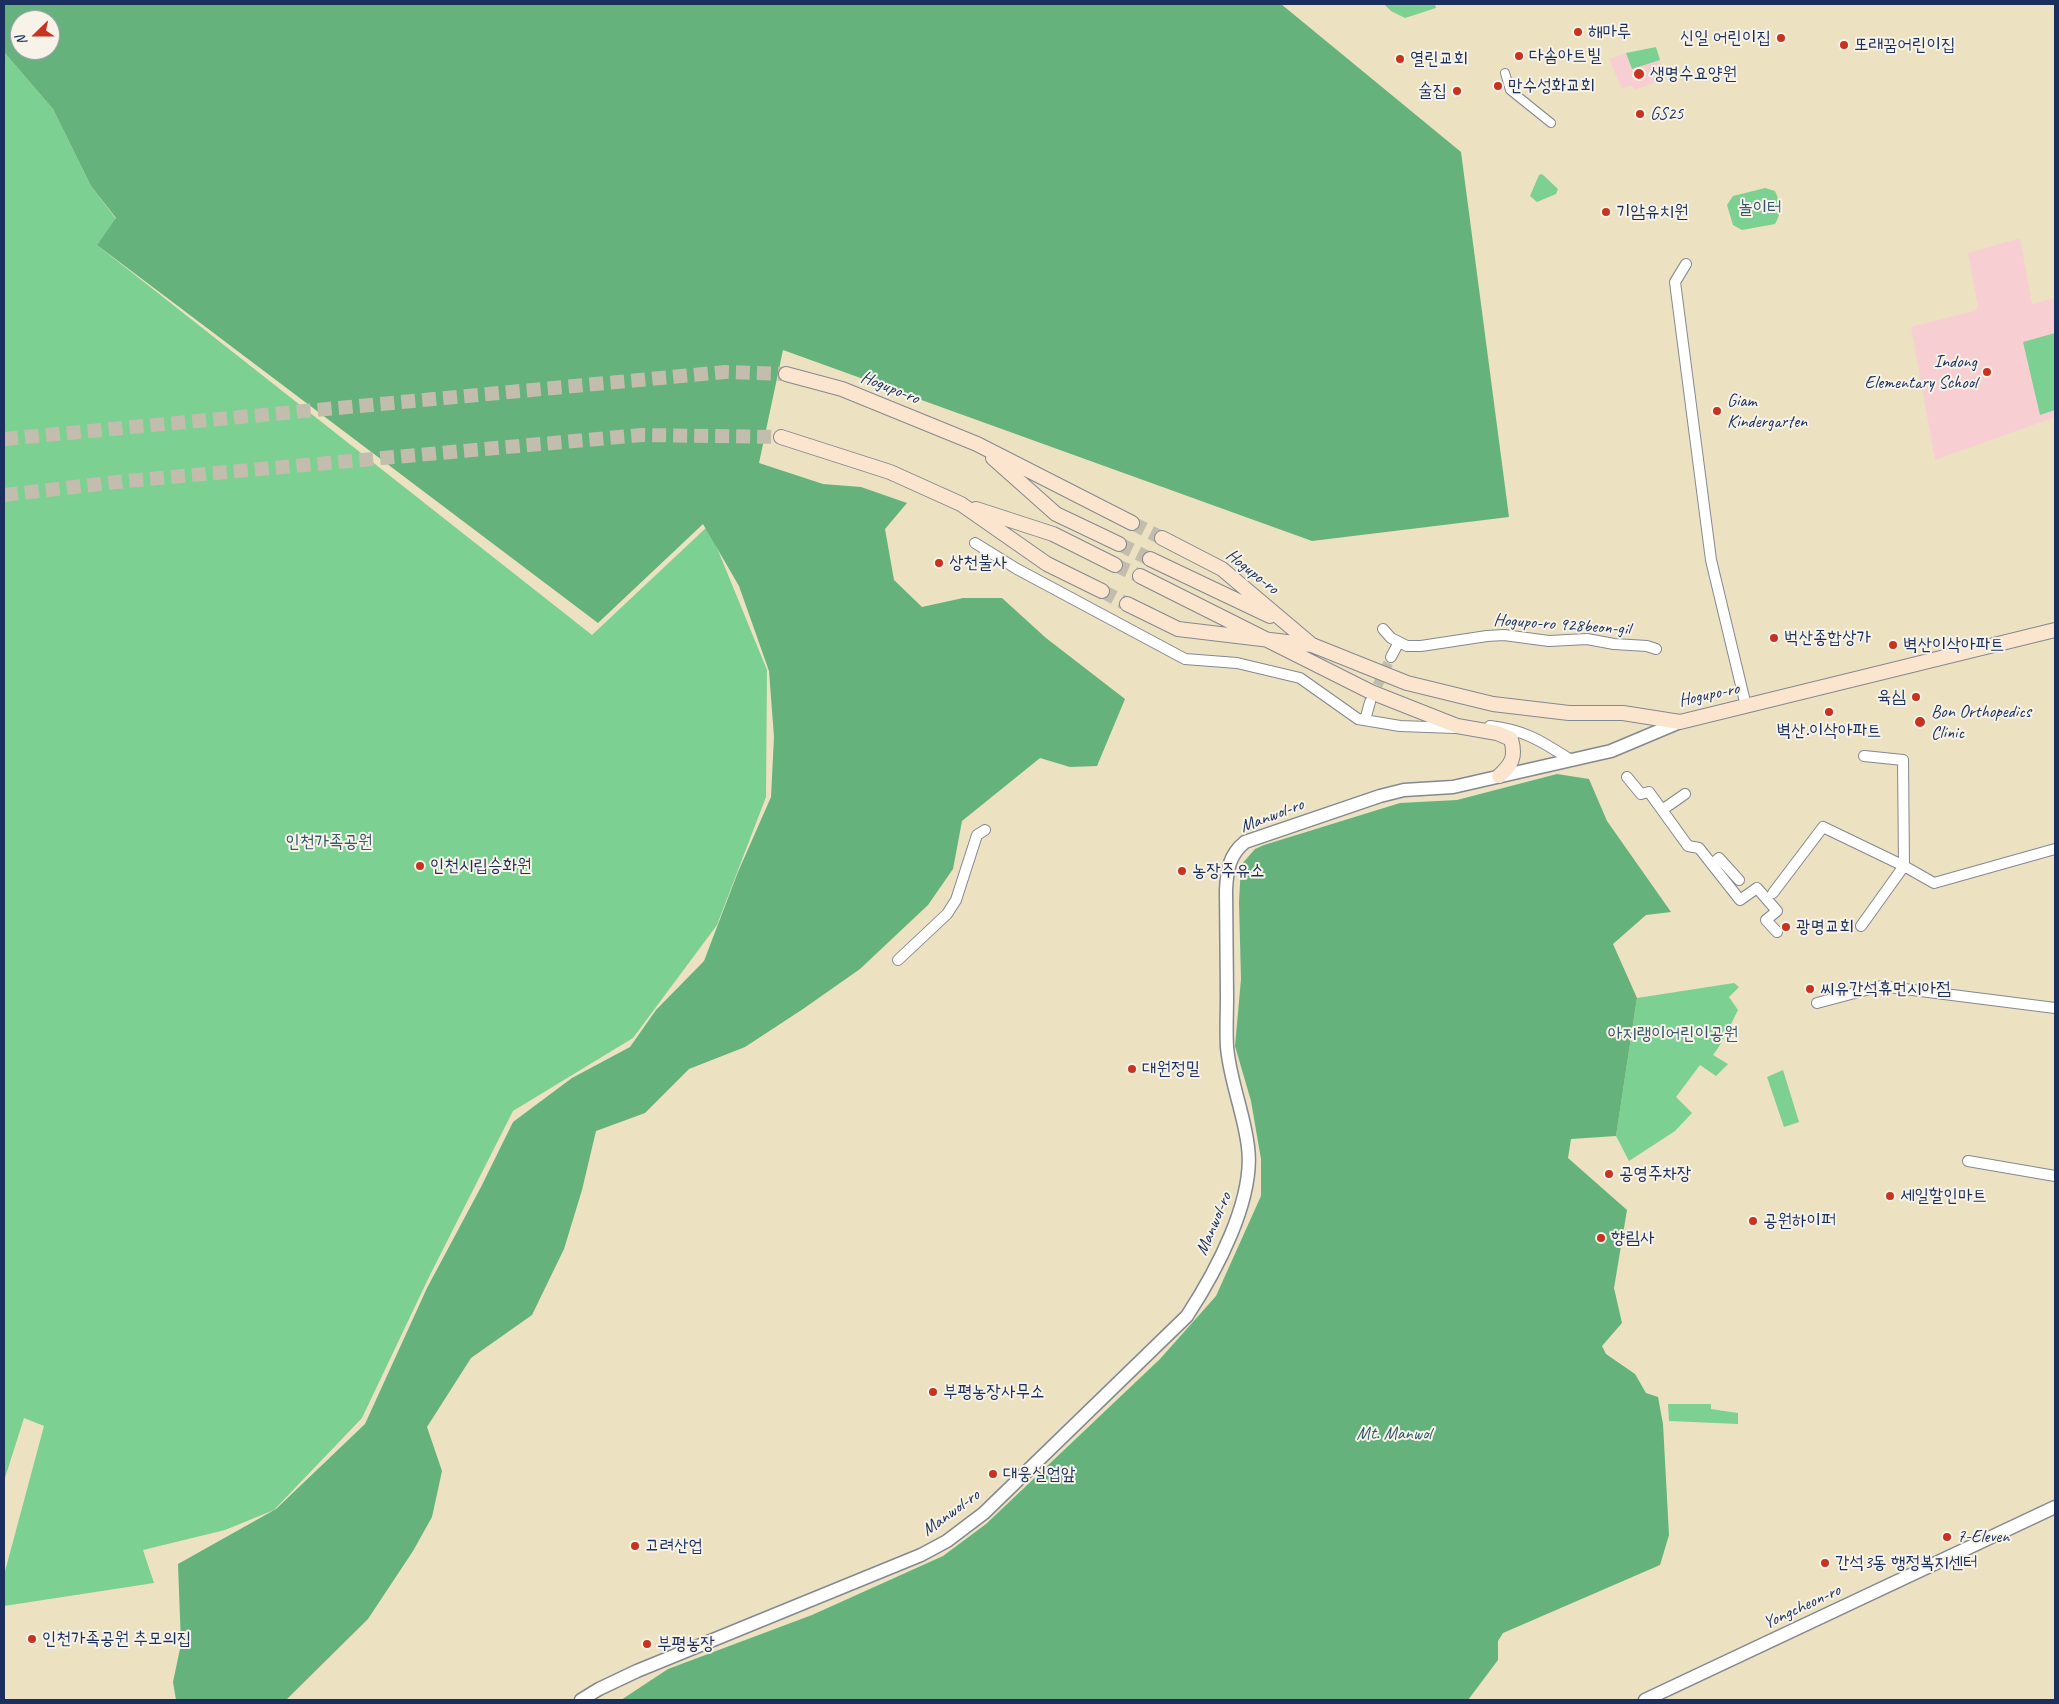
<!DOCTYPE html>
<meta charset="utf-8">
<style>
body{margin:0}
#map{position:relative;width:2059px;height:1704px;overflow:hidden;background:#ece1c1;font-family:Caveat,sans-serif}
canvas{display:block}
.frame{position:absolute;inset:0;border:5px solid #1b2f5e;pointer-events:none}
.north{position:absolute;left:10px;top:10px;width:50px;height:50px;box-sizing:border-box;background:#f7f3e8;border:1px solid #9fa5b1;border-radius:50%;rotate:248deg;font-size:14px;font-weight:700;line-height:20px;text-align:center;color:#1b2f5e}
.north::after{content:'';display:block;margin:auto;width:18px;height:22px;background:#c8321e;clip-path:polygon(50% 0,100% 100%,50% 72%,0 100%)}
</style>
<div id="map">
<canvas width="2059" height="1704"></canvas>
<div class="frame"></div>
<div class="north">N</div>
</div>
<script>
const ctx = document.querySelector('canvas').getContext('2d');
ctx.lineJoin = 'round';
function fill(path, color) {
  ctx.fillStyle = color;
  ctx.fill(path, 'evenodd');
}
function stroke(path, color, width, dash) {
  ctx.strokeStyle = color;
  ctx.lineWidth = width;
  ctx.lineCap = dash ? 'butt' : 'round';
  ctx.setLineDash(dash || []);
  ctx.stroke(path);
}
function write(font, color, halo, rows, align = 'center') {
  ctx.font = font + ' Caveat,"Poor Story",sans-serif';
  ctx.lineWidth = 4;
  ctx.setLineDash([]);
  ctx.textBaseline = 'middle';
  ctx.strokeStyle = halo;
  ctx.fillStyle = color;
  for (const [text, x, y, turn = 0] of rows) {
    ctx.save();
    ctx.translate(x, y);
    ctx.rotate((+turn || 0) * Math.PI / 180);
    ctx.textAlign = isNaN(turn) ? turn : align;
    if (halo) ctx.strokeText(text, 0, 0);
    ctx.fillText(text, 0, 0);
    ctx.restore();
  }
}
fill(new Path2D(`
 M1626,53L1632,68L1660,60L1664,79L1635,90L1631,85L1622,89L1609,59Z
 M2020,238L2032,304L2055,298V417L1935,460L1911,327L1974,311L1978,307L1968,253Z`), '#f7cfd3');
fill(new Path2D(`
 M1384,4H1435L1436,8L1405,18L1391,11Z
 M1656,47L1660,60L1632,69L1626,53Z
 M4,52L53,109L91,186L116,219L97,245L592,635L708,526L767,670L766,797L717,925L633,1038L513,1111L429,1277L362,1418L274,1510L225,1530L143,1550L154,1583L4,1606V1575L44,1426L24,1418L4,1481Z
 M1542,174L1558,189L1556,194L1537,202L1530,196L1539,175Z
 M1765,188L1775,191C1781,204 1782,212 1775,224L1742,230L1733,225L1727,205L1733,196Z
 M2055,333V410L2040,415L2023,342Z
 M1734,983L1739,987L1729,997L1738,1010C1730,1025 1724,1041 1713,1055L1728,1064L1716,1076L1700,1065L1676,1097L1692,1113L1675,1131L1629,1161L1616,1136L1637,998Z
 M1783,1070L1799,1122L1784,1127L1767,1077Z
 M1668,1404H1711V1409L1738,1413V1424L1669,1421Z`), '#7cd092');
fill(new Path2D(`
 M4,4H1281L1461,152L1509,517L1312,541L783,350L759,463L823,484L861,487L907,503L885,529L894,580L922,607L963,598H1002L1046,638L1125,699L1097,766L1070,767L1040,758L962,821L953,869L928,905L860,969L803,1009L745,1047L689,1069L645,1113L596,1131L582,1190L564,1249L532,1315L471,1358L427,1427L442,1471L432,1517L413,1551L368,1619L286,1700H176L173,1682L181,1644L178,1564L276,1509L365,1424L427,1288L481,1187L513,1122L572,1078L630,1047L656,1010L704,961L738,872L771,797L774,737L769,671L739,586L703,524L598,623L97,245L116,218L91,186L53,109L4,52ZM20,20H50V50H20Z
 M1557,774L1589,779L1607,821L1671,912L1646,915L1613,944L1637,998L1616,1136L1571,1139L1568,1158L1627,1210L1614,1288L1622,1323L1602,1346L1606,1354L1635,1374L1646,1393L1658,1397L1663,1424L1669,1535L1660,1565L1503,1633L1498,1641V1660L1468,1700H621L668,1669L812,1615L943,1556L986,1524L1160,1359L1216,1296L1261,1196V1159L1251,1101L1235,1046L1241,979L1239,902L1241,865L1255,849L1264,845L1400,803L1457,800Z`), '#65b27c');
stroke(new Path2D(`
 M1371,699L1391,657`), '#c2bdad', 10, [10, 5]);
stroke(new Path2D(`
 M4,439L725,372L786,374
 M4,495L126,481L642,435L781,437
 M1132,523L1162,538
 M1119,544L1150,559
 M1115,565L1140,576
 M1102,591L1127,604`), '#c2bdad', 14, [14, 7]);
const pedestrian = new Path2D(`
 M1505,73L1510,90L1551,123`);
const minor = new Path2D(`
 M1686,264L1675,282L1711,560L1746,706
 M975,543L1017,569L1185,659L1237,663L1300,678L1358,719L1400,726L1455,728
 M1383,629L1391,638L1407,646H1421L1487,636L1504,635L1549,641L1587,639L1614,644L1647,646L1656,649
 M1391,657L1399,642
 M1365,720L1370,702
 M1490,726C1525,730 1541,741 1571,760
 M1627,777L1641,794L1649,792L1688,846L1699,848L1740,900L1757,888L1777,911L1766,920L1777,932
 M1662,810L1685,794
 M1712,864L1719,858L1739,880
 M1773,893L1823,827L1904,866L1903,760L1864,756
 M1861,926L1904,866L1934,883L2055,849
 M898,960L947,914L956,900L977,835L985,830
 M1817,1003L1881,986L2055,1008
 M1968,1161L2055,1176`);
const tertiary = new Path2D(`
 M581,1700L599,1689L637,1671L921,1555L947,1541L984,1513L1187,1316C1215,1273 1255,1200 1248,1147C1244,1113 1230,1081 1227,1047C1226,1030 1227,1013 1227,997C1227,962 1226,926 1226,890C1227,870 1229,855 1245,842L1380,796L1404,790L1453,787L1611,751L1680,722
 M1645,1700L2055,1507`);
const secondary = new Path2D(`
 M786,374L842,389L977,444L1132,523
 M781,437L890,472L961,504L1047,564L1102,591
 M993,458L1056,514L1119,544
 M976,509L1053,534L1115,565
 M1162,538L1222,569L1312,645
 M1150,559L1270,616
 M1140,576L1371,692L1457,726L1497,733L1511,739C1516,757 1512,764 1499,776
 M1127,604L1178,629L1312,645L1407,683L1493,704L1569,713H1623L1680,722L2055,630`);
stroke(pedestrian, '#848890', 10);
stroke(minor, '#848890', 12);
stroke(tertiary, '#848890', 15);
stroke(secondary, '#848890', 16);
stroke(pedestrian, '#fff', 8);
stroke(minor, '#fff', 10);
stroke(tertiary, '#fff', 12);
stroke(secondary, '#fce5cf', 14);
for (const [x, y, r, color] of [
 [1578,32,5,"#c8321e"],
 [1781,38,5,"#c8321e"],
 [1844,45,5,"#c8321e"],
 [1519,56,5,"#c8321e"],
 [1400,59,5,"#c8321e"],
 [1639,74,6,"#c8321e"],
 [1498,86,5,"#c8321e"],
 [1457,91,5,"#c8321e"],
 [1640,114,5,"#c8321e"],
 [1606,212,5,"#c8321e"],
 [1987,372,5,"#c8321e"],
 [1717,411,5,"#c8321e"],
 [939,563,5,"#c8321e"],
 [1774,638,5,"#c8321e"],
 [1893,645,5,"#c8321e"],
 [1916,697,5,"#c8321e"],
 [1829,712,5,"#c8321e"],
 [1920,722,6,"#c8321e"],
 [420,866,5,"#c8321e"],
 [1182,871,5,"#c8321e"],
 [1786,927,5,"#c8321e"],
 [1810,989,5,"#c8321e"],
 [1132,1069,5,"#c8321e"],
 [1609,1174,5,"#c8321e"],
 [1890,1196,5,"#c8321e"],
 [1753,1221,5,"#c8321e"],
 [1601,1238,5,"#c8321e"],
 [933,1392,5,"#c8321e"],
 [993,1474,5,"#c8321e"],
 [1947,1537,5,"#c8321e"],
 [635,1546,5,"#c8321e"],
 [1825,1563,5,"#c8321e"],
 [32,1639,5,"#c8321e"],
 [647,1644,5,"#c8321e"]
]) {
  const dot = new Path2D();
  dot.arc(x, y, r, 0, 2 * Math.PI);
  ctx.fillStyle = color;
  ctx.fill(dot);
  stroke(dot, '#f7f3e8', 2);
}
write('18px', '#1b2f5e', '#f7f3e8', [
 ["해마루",1588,32],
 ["신일 어린이집",1771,38,"right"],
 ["또래꿈어린이집",1854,45],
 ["다솜아트빌",1529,56],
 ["열린교회",1410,59],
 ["생명수요양원",1650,74],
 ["만수성화교회",1508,86],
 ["술집",1447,91,"right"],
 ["GS25",1650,114],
 ["기암유치원",1616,212],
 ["Indong",1977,362,"right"],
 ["Elementary School",1977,383,"right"],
 ["Giam",1727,401],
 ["Kindergarten",1727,422],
 ["상천불사",949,563],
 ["벅산종합상가",1784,638],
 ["벽산이삭아파트",1903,645],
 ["육심",1906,697,"right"],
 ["Bon Orthopedics",1931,712],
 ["Clinic",1931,733],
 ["벽산.이삭아파트",1829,731,"center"],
 ["인천시립승화원",430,866],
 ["농장주유소",1192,871],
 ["광명교회",1796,927],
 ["씨유간석휴먼시아점",1820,989],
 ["대원정밀",1142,1069],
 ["공영주차장",1619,1174],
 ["세일할인마트",1900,1196],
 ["공원하이퍼",1763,1221],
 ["향림사",1611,1238],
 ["부평농장사무소",943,1392],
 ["대웅실업앞",1003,1474],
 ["7-Eleven",1957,1537],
 ["고려산업",645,1546],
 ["간석3동 행정복지센터",1835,1563],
 ["인천가족공원 추모의집",42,1639],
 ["부평농장",657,1644]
], 'left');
write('18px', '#33576b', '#f7f3e8', [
 ["놀이터",1760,208],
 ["인천가족공원",329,842],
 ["아지랭이어린이공원",1673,1034],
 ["Mt. Manwol",1394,1434]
]);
write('18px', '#1b2f5e', '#f7f3e8', [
 ["Hogupo-ro",890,388,22],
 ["Hogupo-ro",1252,572,38],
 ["Hogupo-ro 928beon-gil",1562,625,4],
 ["Hogupo-ro",1709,695,-12],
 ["Manwol-ro",1272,816,-21],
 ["Manwol-ro",1214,1224,-67],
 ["Manwol-ro",951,1513,-36],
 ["Yongcheon-ro",1802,1607,-25]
]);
</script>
